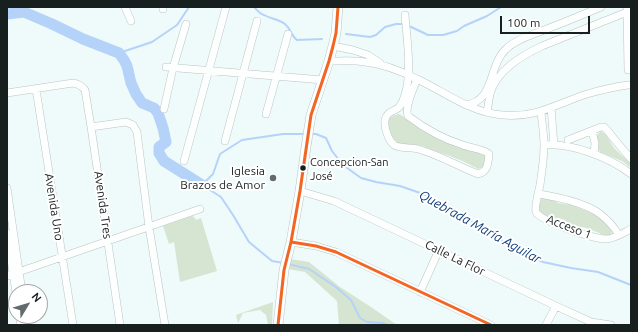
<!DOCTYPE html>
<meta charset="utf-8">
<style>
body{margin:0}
#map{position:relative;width:638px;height:332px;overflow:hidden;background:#effafa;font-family:Ubuntu,sans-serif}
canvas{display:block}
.frame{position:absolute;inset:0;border:8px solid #18201f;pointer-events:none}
.north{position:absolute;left:8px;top:284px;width:40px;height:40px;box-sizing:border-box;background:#fff;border:1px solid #a3a6a5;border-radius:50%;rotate:52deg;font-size:11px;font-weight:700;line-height:16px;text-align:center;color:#18201f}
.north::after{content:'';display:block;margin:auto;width:14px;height:18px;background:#636c6c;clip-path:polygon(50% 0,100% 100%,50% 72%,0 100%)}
.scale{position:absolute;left:500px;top:16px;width:90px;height:18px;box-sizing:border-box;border:2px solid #18201f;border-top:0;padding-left:5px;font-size:12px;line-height:14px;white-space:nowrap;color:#18201f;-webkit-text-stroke:3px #fff;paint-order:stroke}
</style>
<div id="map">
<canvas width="638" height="332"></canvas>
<div class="frame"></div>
<div class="north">N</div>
<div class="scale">100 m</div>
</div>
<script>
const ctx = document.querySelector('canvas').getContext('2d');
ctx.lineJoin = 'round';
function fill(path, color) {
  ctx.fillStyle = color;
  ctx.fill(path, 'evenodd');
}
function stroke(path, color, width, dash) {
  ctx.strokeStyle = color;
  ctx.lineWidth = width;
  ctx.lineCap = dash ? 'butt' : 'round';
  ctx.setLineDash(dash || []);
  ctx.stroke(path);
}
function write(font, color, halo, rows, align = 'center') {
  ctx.font = font + ' Ubuntu,sans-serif';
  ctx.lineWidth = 4;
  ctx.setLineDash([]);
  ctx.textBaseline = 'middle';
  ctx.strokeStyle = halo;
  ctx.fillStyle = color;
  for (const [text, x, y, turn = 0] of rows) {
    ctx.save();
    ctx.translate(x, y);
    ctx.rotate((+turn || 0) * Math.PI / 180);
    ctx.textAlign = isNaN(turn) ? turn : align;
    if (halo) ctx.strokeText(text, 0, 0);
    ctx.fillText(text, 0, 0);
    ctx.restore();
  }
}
fill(new Path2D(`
 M399,114L411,121L483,154L486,157L484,167L478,169C465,161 450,156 435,151C430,149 424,146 418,145C411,144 403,146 397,142C391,138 388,130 388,123C388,117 394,115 399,114Z
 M601,131C609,136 610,143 615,149C620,154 626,159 631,163V168L622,161L600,152C596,143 593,138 601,131Z
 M550,198L558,203L571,205L595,214L601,218L613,230L610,235H603L597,232L583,227L576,228L571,226L565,220L559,218H554L539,212L538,205L542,199Z
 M192,216L194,217L196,220L201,218L217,271L180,282L174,242L169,244L163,226Z
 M290,259L309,262L340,287L371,307L397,325H339L337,301L305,272L288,269Z
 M273,302L272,325H268L266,315L260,310L243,313L238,323L236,315Z`), '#d5e5d1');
stroke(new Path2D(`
 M254,7C257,10 260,14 264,15C271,19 279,19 285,24C291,29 291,36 297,40L322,39
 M346,34L370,37L376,35L385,27L396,24H405L428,35H443L457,31L464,26L487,16L501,7
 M119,53L152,42L177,25L189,7
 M312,134H316L326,138L332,151L343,165L361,178L376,182L400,186L429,196L455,211L514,248L543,262L571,268L598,272L631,285
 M284,263L272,261L249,242L233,215L221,197L202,185L213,174L220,154L242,140L283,134H305
 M288,264L309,269L336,287L351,300L360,318L367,322L383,323L388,325`), '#b5d3f9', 2);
stroke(new Path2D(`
 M7,14L24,12L52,24L83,39L119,53L124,60L127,66L131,83L136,94L142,103L154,108L158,113L163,128L166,142L159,147V153L164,161L202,185`), '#b5d3f9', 11);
const minor = new Path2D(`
 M125,7L131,21
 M163,7V9
 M627,7L628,70
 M405,15C407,39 412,72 405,95C404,98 402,103 400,106C396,112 387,110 385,120C384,127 388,140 394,145C401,149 411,147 418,149C439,155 458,166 478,174C488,172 488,163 489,154C485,149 470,148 463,145C443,139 424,128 408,116C404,107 414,88 417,79
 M333,46L353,50L368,55L380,63
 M329,61C341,61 354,60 365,62C383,64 401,71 417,79C445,92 471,113 503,115C537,118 556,104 587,94C601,90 614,87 628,85H631
 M166,67L323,80
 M36,89L73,325
 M7,93L73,83C79,84 82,86 85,90L91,127L120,325
 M466,105C495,101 488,66 506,49C516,39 532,35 544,30C563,23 582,15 601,7
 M551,108L554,145
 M164,109L173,68L186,24
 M487,112C488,106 489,100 490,94C497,70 521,56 542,46L627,12
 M541,112C542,123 544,134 544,145C544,158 542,172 540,185C539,190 534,208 536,212C540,221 594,239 606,239C614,239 623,233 631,229
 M266,114L288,34
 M91,127L126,122L133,125L137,132L149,227L165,325
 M592,131L595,143L594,154
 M568,140L601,127H604L607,130L615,140L631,159
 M225,141L257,21
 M544,145C572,143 609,157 631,174
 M184,161L226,7
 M7,188L22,292
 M300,191L334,201L556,306L591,322L611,325
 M539,194C557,197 586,203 600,214C608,220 614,227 619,235
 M7,233L16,293
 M291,242L316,246L336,252L491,325
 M7,276L200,209
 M420,292L439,250
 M19,316L21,325
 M26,316L27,325
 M546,325L556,306`);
const major = new Path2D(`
 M278,325L284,270L291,242L300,191L306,147L311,115L329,61L333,46L336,33L338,7`);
stroke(minor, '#bbc4c4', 8);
stroke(major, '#bbc4c4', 10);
stroke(minor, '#fdfefe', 7);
stroke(major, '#fdfefe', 9);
stroke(new Path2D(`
 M291,242L316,246L336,252L491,325
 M278,325L284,270L291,242L300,191L311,115L329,61L333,46L336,33L338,7`), '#f26522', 3);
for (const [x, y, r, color] of [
 [303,168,3.5,"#18201f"],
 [273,178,4,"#636c6c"]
]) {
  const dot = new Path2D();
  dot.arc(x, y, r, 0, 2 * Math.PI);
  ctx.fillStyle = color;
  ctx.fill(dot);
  stroke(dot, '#fff', 1.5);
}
write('11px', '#18201f', '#fff', [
 ["Concepcion-San",310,162],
 ["José",310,176]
], 'left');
write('12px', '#18201f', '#fff', [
 ["Iglesia",265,171],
 ["Brazos de Amor",265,185]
], 'right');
write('12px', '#18201f', '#fff', [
 ["Avenida Tres",103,205,82],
 ["Avenida Uno",54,207,81],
 ["Acceso 1",569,227,21],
 ["Calle La Flor",455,258,26]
]);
write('italic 13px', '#0d3c7a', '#fff', [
 ["Quebrada María Aguilar",480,227,29]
]);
</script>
